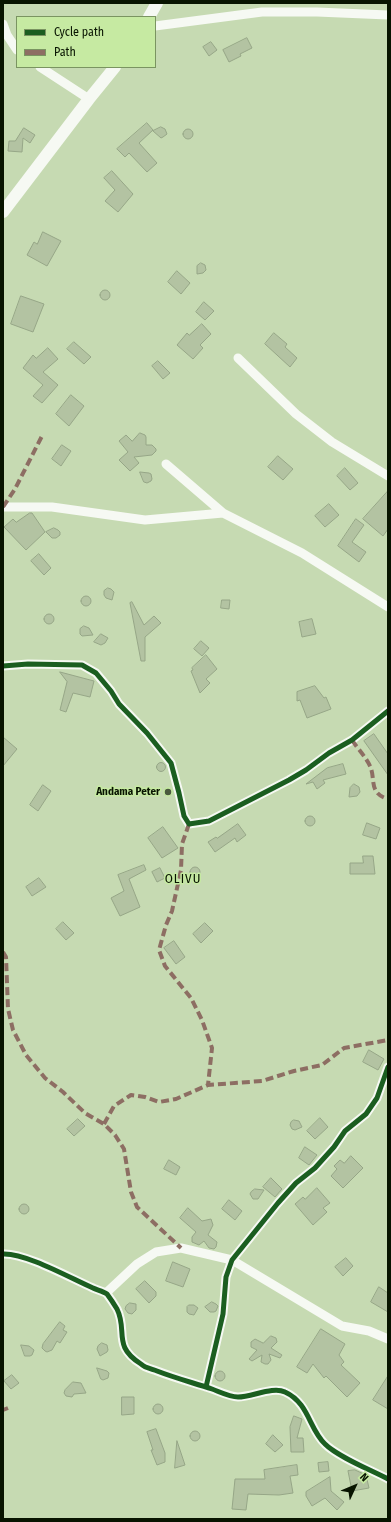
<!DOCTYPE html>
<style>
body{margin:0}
#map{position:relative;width:391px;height:1522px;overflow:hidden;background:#c6dab2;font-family:"Fira Sans Condensed",sans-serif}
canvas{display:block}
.frame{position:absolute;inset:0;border:4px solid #081400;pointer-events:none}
.legend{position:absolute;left:16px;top:16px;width:140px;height:52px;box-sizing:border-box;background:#c6eaa2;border:1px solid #7a9461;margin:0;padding:5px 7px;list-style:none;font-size:12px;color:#081400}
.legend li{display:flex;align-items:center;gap:8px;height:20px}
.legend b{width:20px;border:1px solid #7a9461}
.north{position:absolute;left:335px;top:1466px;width:40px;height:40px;-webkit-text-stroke:3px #c6eaa2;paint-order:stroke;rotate:46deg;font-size:11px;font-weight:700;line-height:16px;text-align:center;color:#081400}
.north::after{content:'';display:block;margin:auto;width:14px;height:18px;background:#081400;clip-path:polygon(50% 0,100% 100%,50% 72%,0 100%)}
</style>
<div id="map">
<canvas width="391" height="1522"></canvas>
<div class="frame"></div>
<ul class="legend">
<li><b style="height:5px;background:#1b5e20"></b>Cycle path</li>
<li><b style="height:5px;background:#8d6e63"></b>Path</li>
</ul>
<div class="north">N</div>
</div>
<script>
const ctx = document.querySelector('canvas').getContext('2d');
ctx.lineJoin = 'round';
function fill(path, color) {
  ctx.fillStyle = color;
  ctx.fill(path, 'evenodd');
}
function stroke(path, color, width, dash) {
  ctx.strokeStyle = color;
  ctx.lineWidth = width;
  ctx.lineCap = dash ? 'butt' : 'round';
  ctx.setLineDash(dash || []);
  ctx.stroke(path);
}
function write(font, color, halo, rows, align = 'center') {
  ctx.font = font + ' "Fira Sans Condensed",sans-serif';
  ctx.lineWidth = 3;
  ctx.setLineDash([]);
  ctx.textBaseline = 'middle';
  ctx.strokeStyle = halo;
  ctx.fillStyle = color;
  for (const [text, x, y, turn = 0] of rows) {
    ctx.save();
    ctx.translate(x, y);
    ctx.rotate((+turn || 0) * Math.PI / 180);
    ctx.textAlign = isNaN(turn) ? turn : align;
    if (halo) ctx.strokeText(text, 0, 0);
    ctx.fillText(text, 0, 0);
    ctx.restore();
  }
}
const building = new Path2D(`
 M247,38L252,48L240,54L241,56L229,62L223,50Z
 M211,42L217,50L209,56L203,47Z
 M147,123L153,130L139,143L157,163L147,172L129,153L125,157L117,149Z
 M161,127L165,129L167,134L163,137L161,138L153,131Z
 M24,128L35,135L30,143L23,138L22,152L8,151L9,141H15Z
 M183 134a5 5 0 1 1 10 0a5 5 0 1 1-10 0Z
 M112,171L133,194L118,212L105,201L115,190L104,178Z
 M43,232L61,241L47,266L27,255L34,242L37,244Z
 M201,263L205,265L206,270L203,273L197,274V266Z
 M177,271L190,283L181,294L168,282Z
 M100 295a5 5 0 1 1 10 0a5 5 0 1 1-10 0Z
 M21,296L44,304L33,332L11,324Z
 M204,302L214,311L205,320L196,312Z
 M202,324L211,334L200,345L203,348L193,359L177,345L187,333L189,335Z
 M274,333L287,344L285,347L297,358L290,367L265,344Z
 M74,342L91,357L84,364L67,349Z
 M48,348L58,359L43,372L58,385L42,403L33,396L43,385L23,368L33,355L36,358Z
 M158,361L170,373L163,379L152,366Z
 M71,395L84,406L69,426L56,414Z
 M140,433L145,435L146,437V445H152L156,449V451L152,455L134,457L139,463L130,471L119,460L128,452L119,441L126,435L132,441Z
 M62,445L71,451L61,466L52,459Z
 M278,456L293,469L283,480L268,467Z
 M345,468L358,483L350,490L337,476Z
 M140,472L149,473L151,474L152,479L151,481L147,483L144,482Z
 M388,491V529L383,536L363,519Z
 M329,504L339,515L325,527L315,516Z
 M30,513H32L45,532L26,550L4,527L13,519L16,522Z
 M356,519L364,525L352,542L366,552L359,562L338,546Z
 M54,528L58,530L60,532V535L56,538H52L46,532Z
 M39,554L51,568L44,575L31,561Z
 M108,588L111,589L114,592L112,600L106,598L104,595V591Z
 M81 601a5 5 0 1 1 10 0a5 5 0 1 1-10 0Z
 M222,600H230L229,609L221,608Z
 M132,602L144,625L154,616L161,623L145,637V661H141L130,603Z
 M44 619a5 5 0 1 1 10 0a5 5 0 1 1-10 0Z
 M312,619L316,634L302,637L299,622Z
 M84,626L89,628L93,635L82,636L80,634V629Z
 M101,634L108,638L105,643L101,645L94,642Z
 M201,641L209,648L202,656L194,649Z
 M206,655L217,669L206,679L210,683L200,693L191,671L193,670L192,668Z
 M60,672L94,681L90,697L73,693L66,712L60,710L67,682Z
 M315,686L324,698L326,697L331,709L307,718L300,700L297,701V692Z
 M374,734L388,754V775L364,741Z
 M3,737L17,749L3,766Z
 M156.5 767a4.5 4.5 0 1 1 9 0a4.5 4.5 0 1 1-9 0Z
 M343,764L346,774L323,780L325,783L317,789L313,782L306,784L327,768Z
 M354,784L359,787L360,792L357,796L349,797L350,788Z
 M43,785L51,791L38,811L30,805Z
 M305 821a5 5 0 1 1 10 0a5 5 0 1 1-10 0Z
 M367,823L380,828L376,839L363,835Z
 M238,824L246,835L237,842L235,838L215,852L208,842L216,837L217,838Z
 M163,827L178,848L162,858L148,838Z
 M363,856H373L375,874H350V863H363Z
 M144,865L146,870L129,879L140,907L120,916L111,898L124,891L118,875Z
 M190 872a5 5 0 1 1 10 0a5 5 0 1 1-10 0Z
 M160,868L165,878L157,882L152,872Z
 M39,878L46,887L32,896L26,887Z
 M63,922L74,933L66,940L56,929Z
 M205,923L213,931L201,943L193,934Z
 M174,941L185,957L176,964L164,948Z
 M369,1050L384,1059L378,1070L363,1062Z
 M320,1118L328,1127L315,1139L307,1131Z
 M78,1119L85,1126L74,1136L67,1129Z
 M294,1120L299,1121L302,1127L295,1130L292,1129L290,1125L291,1122Z
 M305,1147L317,1155L309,1165L299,1158Z
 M351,1156L363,1168L343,1188L331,1176L337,1169L334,1166L340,1160L344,1163Z
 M169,1160L180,1167L176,1175L164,1169Z
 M271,1178L282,1189L275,1197L263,1187Z
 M317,1188L330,1203L323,1208L327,1212L313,1225L295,1204L303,1197L305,1199Z
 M255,1189L264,1190L258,1199H253L250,1194L251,1192Z
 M229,1200L242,1211L235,1220L222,1209Z
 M19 1209a5 5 0 1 1 10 0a5 5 0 1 1-10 0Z
 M188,1208L202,1221L211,1219L213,1225L208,1235L217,1242L216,1247L214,1249L209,1248L204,1241L199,1245L192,1242V1237L196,1232L180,1218Z
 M346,1258L353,1266L343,1276L335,1267Z
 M173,1262L190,1269L183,1287L166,1281Z
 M145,1281L156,1292V1296L149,1303L136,1289Z
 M379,1287L388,1293V1312L371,1302Z
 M212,1302L216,1304L218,1306L216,1311L214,1312H210L205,1307Z
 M130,1303L136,1304V1310L132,1314L128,1313L125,1309L126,1306Z
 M189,1305H194L198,1308L194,1315L189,1314L187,1312V1307Z
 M60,1322L65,1326L63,1330L67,1332L60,1343L57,1341L52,1350L47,1352L45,1351L42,1348L43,1344Z
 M321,1329L345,1344L339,1355L344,1362L341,1365L360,1383L347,1397L326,1376L324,1378L313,1364L307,1373L297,1367Z
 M271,1336L276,1338L277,1342L271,1348L282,1355L280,1358L269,1354L271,1360L268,1364H265L261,1362L262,1355L252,1361L249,1359L257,1350L251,1347V1342L255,1339L263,1343Z
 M102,1343L107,1345L108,1350L107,1352L100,1356L97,1349L98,1346Z
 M21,1345L29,1346L34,1350L32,1355L30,1356H25Z
 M97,1368L107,1371L109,1373L108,1378L103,1380L101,1379Z
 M215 1376a5 5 0 1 1 10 0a5 5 0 1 1-10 0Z
 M12,1375L19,1383L11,1389L4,1381Z
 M388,1376V1409L373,1400Z
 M73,1382L81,1383L86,1393L74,1394L72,1397L66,1396L64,1393L65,1390Z
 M122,1397H134V1414L122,1415Z
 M153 1409a5 5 0 1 1 10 0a5 5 0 1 1-10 0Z
 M294,1416L302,1419L297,1438H303L304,1452H291L290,1427Z
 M156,1429L165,1453V1462L157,1465L151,1450H153L147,1432Z
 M190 1436a5 5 0 1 1 10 0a5 5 0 1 1-10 0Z
 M273,1435L283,1445L275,1452L266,1444Z
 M177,1441L185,1465L175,1468Z
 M328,1462L329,1471L319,1472L318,1463Z
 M297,1465L298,1475L290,1476L293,1493L279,1495L248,1494L246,1510L232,1509L235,1479H265L264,1470Z
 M355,1470L366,1475L369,1488L352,1491L348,1471Z
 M330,1477L331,1491L344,1502L337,1510L325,1498L312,1506L306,1496V1492Z`);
fill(building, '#b3c3a2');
stroke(building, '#96a687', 1);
stroke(new Path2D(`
 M3,24L7,35L17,50
 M155,26L262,12H317L388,15
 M40,67L89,99
 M238,358L296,414L332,442L388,476
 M166,464L223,513L302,553L388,607
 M3,507H52L145,520L223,513
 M3,666L28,664L82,665L96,673L111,691L119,704L147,733L171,763L179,793L184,816L189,824L209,821L289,780L306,770L329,753L352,740L388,711
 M3,1254C26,1253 70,1278 93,1288C97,1290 103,1291 107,1294C110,1298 114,1304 117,1309C128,1331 112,1346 141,1364C145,1368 152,1369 157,1371C175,1378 194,1383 212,1389C220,1392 230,1397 238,1397C252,1397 273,1386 285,1392C309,1403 309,1429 325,1444C338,1457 371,1470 388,1479
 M106,1293L137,1264L156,1252L181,1248L232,1260L342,1326L369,1331L388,1339
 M206,1387L223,1314L226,1277L232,1260L278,1203L296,1183L315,1168L334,1147L345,1131L366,1114L377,1098L388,1067`), '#f6f9f3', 9);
stroke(new Path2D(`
 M149,17L157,3
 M3,212L89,99L115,67`), '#f6f9f3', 12);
stroke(new Path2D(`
 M3,507L15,489L43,434
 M352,740C357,748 366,757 370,766C376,779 368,793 388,799
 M189,824L182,844L181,870L172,911L166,925L159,950L165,966L191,998L202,1020L212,1048L208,1085
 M3,952L6,957L8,1009L13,1030L26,1055L45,1078L63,1092L85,1113L104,1124L115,1135L124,1149L131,1192L137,1207L181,1248
 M104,1124L114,1106L131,1095L145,1097L159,1102L176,1099L208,1085L262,1081L294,1071L322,1065L344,1048L388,1040
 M3,1410L8,1408`), '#8d6e63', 4, [8, 4]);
stroke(new Path2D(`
 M3,666L28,664L82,665L96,673L111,691L119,704L147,733L171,763L179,793L184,816L189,824L209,821L289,780L306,770L329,753L352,740L388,711
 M3,1254C26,1253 70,1278 93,1288C97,1290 103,1291 107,1294C110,1298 114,1304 117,1309C128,1331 112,1346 141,1364C145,1368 152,1369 157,1371C175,1378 194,1383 212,1389C220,1392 230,1397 238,1397C252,1397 273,1386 285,1392C309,1403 309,1429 325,1444C338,1457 371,1470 388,1479
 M206,1387L223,1314L226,1277L232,1260L278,1203L296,1183L315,1168L334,1147L345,1131L366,1114L377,1098L388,1067`), '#1b5e20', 5);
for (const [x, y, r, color] of [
 [168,792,4,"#4a593e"]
]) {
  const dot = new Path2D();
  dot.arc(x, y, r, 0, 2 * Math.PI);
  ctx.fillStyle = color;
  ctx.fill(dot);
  stroke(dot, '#c6eaa2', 1.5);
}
write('bold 11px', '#081400', '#c6eaa2', [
 ["Andama Peter",160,792]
], 'right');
ctx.letterSpacing = '1px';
write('13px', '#081400', '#c6eaa2', [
 ["OLIVU",183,879]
]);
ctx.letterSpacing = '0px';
</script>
